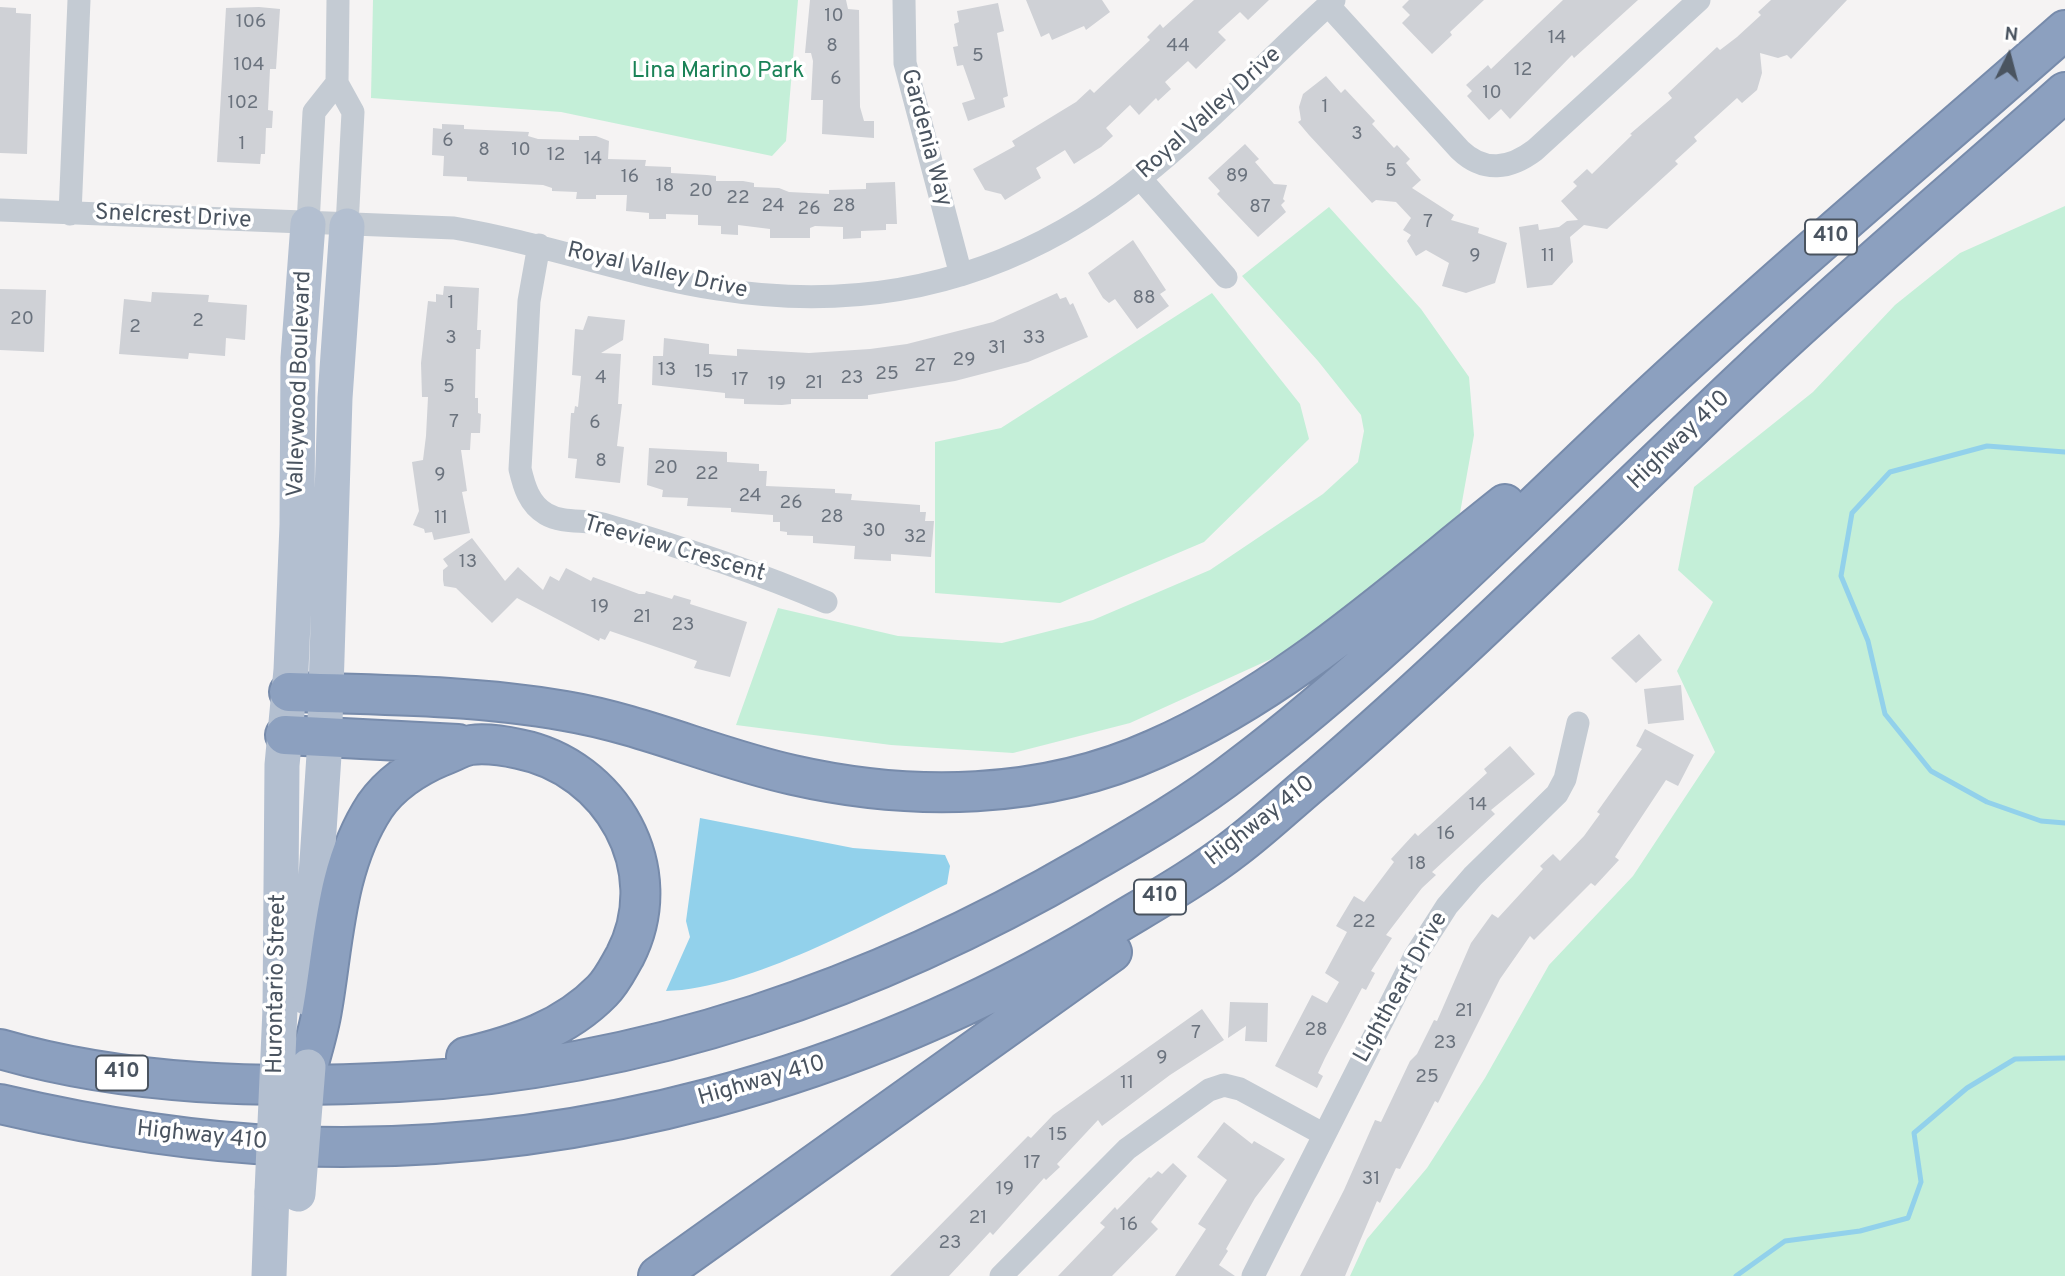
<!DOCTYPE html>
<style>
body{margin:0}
#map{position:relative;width:2065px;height:1276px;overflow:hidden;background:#f5f3f3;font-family:Overpass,sans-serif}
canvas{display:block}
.north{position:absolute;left:1974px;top:21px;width:70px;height:70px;-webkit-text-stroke:5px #fff;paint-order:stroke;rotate:6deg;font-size:19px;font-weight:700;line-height:28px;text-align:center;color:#4a5460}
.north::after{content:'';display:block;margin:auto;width:24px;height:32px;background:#4a5460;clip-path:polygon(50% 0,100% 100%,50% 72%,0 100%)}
</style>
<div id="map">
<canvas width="2065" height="1276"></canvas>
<div class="north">N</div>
</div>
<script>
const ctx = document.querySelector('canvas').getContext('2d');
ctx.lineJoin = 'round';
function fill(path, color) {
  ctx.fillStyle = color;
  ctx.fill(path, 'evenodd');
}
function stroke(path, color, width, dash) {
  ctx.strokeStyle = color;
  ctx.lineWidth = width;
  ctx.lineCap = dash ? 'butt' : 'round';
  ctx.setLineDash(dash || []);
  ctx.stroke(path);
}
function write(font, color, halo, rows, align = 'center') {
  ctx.font = font + ' Overpass,sans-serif';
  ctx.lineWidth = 7;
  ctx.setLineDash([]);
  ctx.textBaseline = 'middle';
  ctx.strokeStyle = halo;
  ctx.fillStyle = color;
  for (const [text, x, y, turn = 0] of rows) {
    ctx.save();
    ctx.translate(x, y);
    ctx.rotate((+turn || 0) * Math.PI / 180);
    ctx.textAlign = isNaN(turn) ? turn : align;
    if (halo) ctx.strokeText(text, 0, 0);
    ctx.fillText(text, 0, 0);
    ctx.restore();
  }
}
fill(new Path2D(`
 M373,0H798L786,141L772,156L561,112L371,98Z
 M2065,206V1276H1350L1367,1239L1427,1168L1485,1078L1549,965L1633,876L1715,752L1677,671L1713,602L1678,570L1694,487L1813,392L1895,305L1960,253Z
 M1329,207L1421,309L1469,377L1474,435L1460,513L1401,571L1282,654L1130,723L1013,753L891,745L736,725L778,608L898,636L1002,643L1093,620L1210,570L1323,494L1358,462L1364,431L1361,415L1318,361L1242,276Z
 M1212,293L1300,404L1309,439L1204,542L1060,603L935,593V442L1001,428Z`), '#c4efd8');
fill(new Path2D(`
 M700,818L853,848L945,855L950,866L947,884C870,921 750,989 666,991L690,937L686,921Z`), '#92d1eb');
stroke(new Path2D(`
 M2065,452L1987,446L1890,472L1852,513L1841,576L1868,641L1885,714L1931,771L1987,802L2041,821L2065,823
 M1736,1276L1785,1241L1860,1231L1908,1218L1921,1182L1914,1133L1967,1088L2015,1059L2065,1058`), '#92d1eb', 5);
fill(new Path2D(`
 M810,0H846L848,9L859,10L860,107L864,121H874V138L822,134L823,100H811L813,61L811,53H805Z
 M1026,0H1102L1110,12L1086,30L1084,26L1052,40L1049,33L1041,37Z
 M1194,0H1269L1248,20L1240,12L1218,32L1226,40L1196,69L1188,61L1165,82L1171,89L1158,101L1156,98L1139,115L1130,105L1106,128L1113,136L1101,147L1074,164L1065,150L1036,168L1041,178L1005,200L1001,194L985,190L973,169L1015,146L1012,141L1076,102L1090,89L1094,93L1150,40L1147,37L1160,24L1163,28Z
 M1409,0H1484L1450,32L1452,35L1432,54L1402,23L1410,15L1402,7Z
 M1563,0H1638L1574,58L1572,55L1510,119L1501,109L1489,120L1467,96L1472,91L1466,85L1488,65L1491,69Z
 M1771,0H1847L1791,59L1787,55L1778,58L1760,53L1762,73L1757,90L1742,103L1737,98L1694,137L1697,141L1675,161L1678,164L1607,229L1584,225L1570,237L1573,262L1552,285L1527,288L1519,227L1538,224L1539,230L1559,227L1567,221L1578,220L1561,201L1577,186L1573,182L1587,169L1592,174L1632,135L1630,134L1672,98L1668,93L1717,47L1720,50L1737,37L1761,15L1758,12Z
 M998,3L1004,31L997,33L1008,96L1003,98L1005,107L968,121L962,103L975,99L963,65L957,66L953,47L958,46L954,24L959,22L957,11Z
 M0,7L16,8V13L31,14L27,154L0,153Z
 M259,7L280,9L276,69H270L268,110L273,111L272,128H266L265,154H261L260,164L217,162L226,8Z
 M1326,76L1341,93L1345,89L1375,121L1372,124L1394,148L1397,145L1410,159L1406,163L1421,180L1412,188L1454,215L1451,220L1479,228L1478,233L1507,243L1495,283L1466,293L1442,286L1449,263L1426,250L1416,256L1407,241L1411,235L1403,230L1411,218L1396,202L1376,200L1372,203L1309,135L1298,122L1301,120L1299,107L1303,94Z
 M442,124L464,125V129L529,132L528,136L538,139L579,140V136H596L609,141L608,159L646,160L645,166L671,167V173L707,175L716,176V181H743L754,183V187L779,188L789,192L829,194V190L866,189V183L895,182L897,224H886V230L861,231V238L843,239V227L815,226L810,228V238H770V229L738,225V235L721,234V226L698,225V215L666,214V219H649V213L626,211L627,195H596V199H576L577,192L552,191V188L543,185L467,181V177L443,176L444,156L432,155L433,128L442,129Z
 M1245,144L1259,159L1255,162L1274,184L1287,185L1283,199L1285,201L1281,205L1286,212L1258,237L1217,194L1220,191L1208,178Z
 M1133,240L1166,290L1160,294L1169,306L1137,329L1115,299L1109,303L1103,298L1088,273Z
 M444,286L479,288L477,330H481L480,349H476L475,398H478V413L481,414L480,433H471L470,450H461L467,491L462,492L470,533L434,540L432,532L425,533L424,529L413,525L419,511L412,462L423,460L426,436L428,397H422L421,363L428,301L436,302V294L443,295Z
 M0,289L46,290L44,352L0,350Z
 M152,292L209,295L208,302L247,305L245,340L226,338L225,356L189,353L188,359L119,354L124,299L151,302Z
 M1057,293L1060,299L1066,297L1070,305L1073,303L1088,337L1028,362L955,381L868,395V399H791V404L782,405L744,404V399L725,398V393L652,385L653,356H663L664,338L709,344V354L737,356V349L809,353L870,349L907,344L993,322Z
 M588,316L625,320L623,340L601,353L621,354L618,404H622L617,446L624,447L620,483L575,478L577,459L568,458L571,413H574L575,406L578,407L581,376L572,375L575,329L583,330Z
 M649,448L727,452V462L759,464V471H767L766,486L835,489V493L852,494L851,500L920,505V512H926L925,521H934L931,557L891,554V561L854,559L855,546L813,543V536L787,535V532L780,531V522H773V515L731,512V508L687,506L688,498L662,497L663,490L647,485Z
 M472,538L505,581L518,567L543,590L550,576L559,581L566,568L591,581L593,577L639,594H645L646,591L672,599L674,595L691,600L690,604L747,622L730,677L694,668L697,661L610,631L605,640L600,638L599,641L517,598L492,623L456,588L444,586L443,580V570L448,566L443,559Z
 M1639,634L1662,660L1636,683L1611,658Z
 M1681,685L1684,720L1648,724L1644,689Z
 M1645,729L1694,755L1678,786L1666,780L1615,857L1619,860L1595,886L1591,883L1534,940L1530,936L1500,979L1438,1103L1435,1101L1400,1169L1396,1168L1380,1203L1377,1201L1345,1276H1300L1344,1190L1375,1120L1381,1122L1410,1061L1417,1054L1434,1020L1437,1021L1471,943L1492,914L1498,918L1543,869L1540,866L1553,854L1560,861L1584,836L1600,814L1597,812L1642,749L1636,746Z
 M1510,746L1535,774L1491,810L1495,814L1432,872L1436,875L1422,888L1386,935L1392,938L1371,971L1375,973L1366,990L1362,988L1325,1058L1318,1073L1323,1076L1317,1088L1275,1066L1312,995L1327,1003L1339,982L1325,973L1347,932L1336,926L1354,896L1364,902L1394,862L1391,859L1415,833L1418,836L1487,773L1484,769Z
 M1230,1002L1268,1003L1267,1042L1245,1041L1246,1026L1228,1038Z
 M1202,1009L1224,1040L1170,1075L1102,1126L1098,1120L1057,1164L1060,1167L1046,1180L1044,1178L993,1235L990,1232L949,1276H890L1028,1136L1031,1138L1053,1115Z
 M1224,1122L1252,1144L1254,1141L1285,1159L1255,1198L1226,1249L1228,1251L1219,1265L1235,1276H1175L1206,1229L1198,1224L1227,1180L1197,1157Z
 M1173,1163L1187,1176L1151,1222L1158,1229L1112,1276H1058L1105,1227L1100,1223L1115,1207L1117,1210L1149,1177L1151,1178L1158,1171L1162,1174Z`), '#cfd1d6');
const highway = new Path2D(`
 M289,692C381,695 474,695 565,711C643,724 716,758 793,775C912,802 1042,800 1155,749C1285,692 1394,592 1505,504
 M285,735L458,744
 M0,1049C127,1086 267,1089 398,1082C643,1070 876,988 1087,865C1139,835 1193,804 1240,767C1376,664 1495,542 1619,425C1763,289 1916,161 2065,30
 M308,1067C313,1048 319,1029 322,1010C334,941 335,867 375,806C391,783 416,767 442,756C451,753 462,746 471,745C486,743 505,746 519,749C611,767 670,869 625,956C618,968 612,981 602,991C565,1029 516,1045 466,1057
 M0,1104C94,1126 192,1142 289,1146C574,1157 859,1078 1103,932C1147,905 1195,879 1236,847C1265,825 1292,799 1320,776C1471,646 1610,504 1755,368C1856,273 1962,184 2065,92
 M658,1276L1112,952`);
stroke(highway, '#778bab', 42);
stroke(new Path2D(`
 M338,0L337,83L353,112L347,226
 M904,0L905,63L961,275
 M1328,5L1460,150C1484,173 1510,169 1535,150L1699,0
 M1140,178L1226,277
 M0,210L454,228C543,243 628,275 717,289C873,314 1015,278 1139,179C1208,125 1268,59 1334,0
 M70,214L79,0
 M308,224L314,112L337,83
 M539,245L529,301L520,469C524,486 529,504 546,514C563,524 585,519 603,524C678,546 754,571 826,602
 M1001,1276L1127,1149L1209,1090L1224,1085L1240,1089L1323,1134
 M1253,1276L1415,956L1447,906L1473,876L1557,794L1565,779L1578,723`), '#c4cbd3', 23);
stroke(new Path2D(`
 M308,998L324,755L335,398L347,226
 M280,1009L282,765L291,670L297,525L298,358L308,224
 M269,1276L272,1192`), '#b3bfd0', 35);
stroke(highway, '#8ca0bf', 38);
stroke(new Path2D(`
 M272,1192L280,1009
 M298,1194L308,1067`), '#b3bfd0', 35);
write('19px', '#6b737e', null, [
 ["10",834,17],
 ["106",251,23],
 ["14",1557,39],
 ["8",832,47],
 ["44",1178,47],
 ["5",978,57],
 ["104",249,66],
 ["12",1523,71],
 ["6",836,80],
 ["10",1492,94],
 ["102",243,104],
 ["1",1325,108],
 ["3",1357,135],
 ["6",448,142],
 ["1",242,145],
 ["8",484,151],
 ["10",521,151],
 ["12",556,156],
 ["14",593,160],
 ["5",1391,172],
 ["89",1237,177],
 ["16",630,178],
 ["18",665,187],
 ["20",701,192],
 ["22",738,199],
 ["24",773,207],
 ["28",844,207],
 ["87",1260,208],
 ["26",809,210],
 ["7",1428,223],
 ["9",1475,257],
 ["11",1548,257],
 ["88",1144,299],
 ["1",451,304],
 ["20",22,320],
 ["2",198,322],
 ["2",135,328],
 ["3",451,339],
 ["33",1034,339],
 ["31",997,349],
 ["29",964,361],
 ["27",925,367],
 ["13",667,371],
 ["15",704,373],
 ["25",887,375],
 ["4",601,379],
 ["23",852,379],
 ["17",740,381],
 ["21",814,384],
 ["19",777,385],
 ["5",449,388],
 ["7",454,423],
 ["6",595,424],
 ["8",601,462],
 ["20",666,469],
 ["22",707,475],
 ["9",440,476],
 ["24",750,497],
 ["26",791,504],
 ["28",832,518],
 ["11",441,519],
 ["30",874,532],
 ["32",915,538],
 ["13",468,563],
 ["19",600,608],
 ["21",642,618],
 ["23",683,626],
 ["14",1478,806],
 ["16",1446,835],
 ["18",1417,865],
 ["22",1364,923],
 ["21",1464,1012],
 ["28",1316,1031],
 ["7",1196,1034],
 ["23",1445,1044],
 ["9",1162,1059],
 ["25",1427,1078],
 ["11",1127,1084],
 ["15",1058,1136],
 ["17",1032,1164],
 ["31",1371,1180],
 ["19",1005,1190],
 ["21",978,1219],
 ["16",1129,1226],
 ["23",950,1244]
]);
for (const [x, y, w] of [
 [1831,237,52],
 [1160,897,52],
 [122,1073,52]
]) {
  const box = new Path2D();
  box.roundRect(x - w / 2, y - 17.5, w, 35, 5);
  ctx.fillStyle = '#fff';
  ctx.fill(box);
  stroke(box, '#4a5460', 2);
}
write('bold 21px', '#4a5460', null, [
 ["410",1831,237],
 ["410",1160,897],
 ["410",122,1073]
]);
write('23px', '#1a8257', '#fff', [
 ["Lina Marino Park",718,72]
]);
write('23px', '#4a5460', '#fff', [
 ["Royal Valley Drive",1210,114,-42],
 ["Gardenia Way",925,138,75],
 ["Snelcrest Drive",173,218,3],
 ["Royal Valley Drive",657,272,13],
 ["Valleywood Boulevard",301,384,-88],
 ["Highway 410",1680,441,-44],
 ["Treeview Crescent",674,550,16],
 ["Highway 410",1261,822,-38],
 ["Hurontario Street",278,984,-89],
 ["Lightheart Drive",1402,988,-61],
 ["Highway 410",762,1082,-16],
 ["Highway 410",202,1137,6]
]);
</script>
